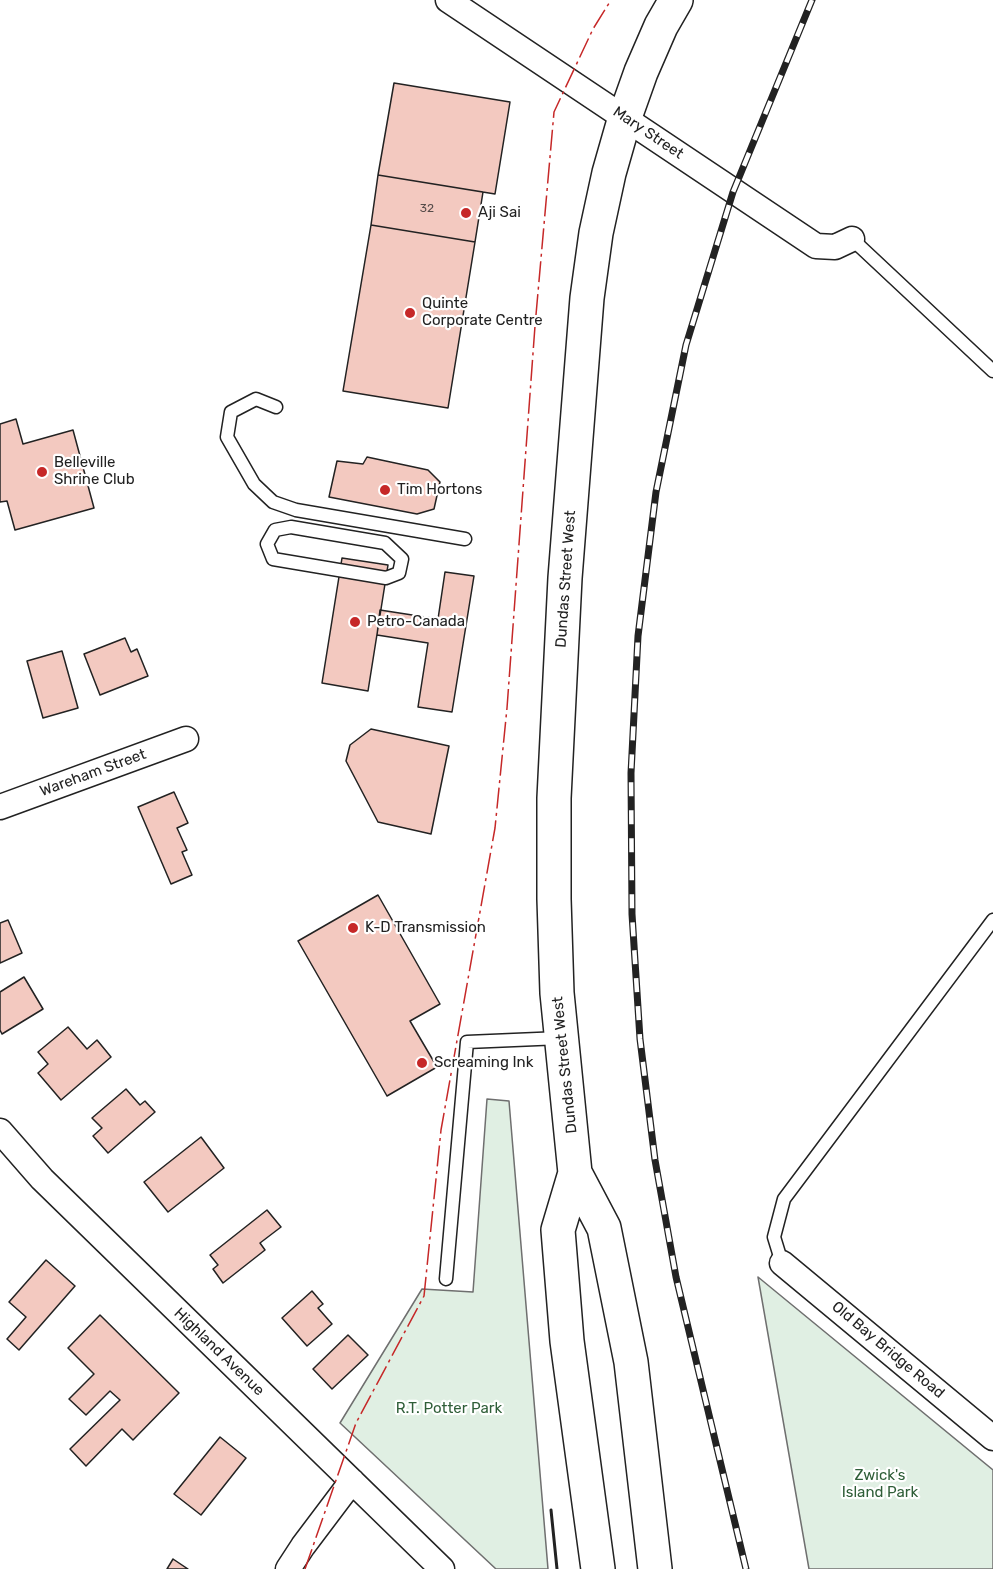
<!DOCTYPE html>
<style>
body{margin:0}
canvas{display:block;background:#fff}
</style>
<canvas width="993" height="1569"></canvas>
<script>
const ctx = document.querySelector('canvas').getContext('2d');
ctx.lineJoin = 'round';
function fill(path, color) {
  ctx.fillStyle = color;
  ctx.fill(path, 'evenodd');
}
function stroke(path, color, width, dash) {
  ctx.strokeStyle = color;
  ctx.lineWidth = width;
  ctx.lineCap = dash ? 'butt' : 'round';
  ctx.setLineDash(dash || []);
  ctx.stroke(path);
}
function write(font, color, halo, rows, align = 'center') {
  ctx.font = font + ' Rubik,sans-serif';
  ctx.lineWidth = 4.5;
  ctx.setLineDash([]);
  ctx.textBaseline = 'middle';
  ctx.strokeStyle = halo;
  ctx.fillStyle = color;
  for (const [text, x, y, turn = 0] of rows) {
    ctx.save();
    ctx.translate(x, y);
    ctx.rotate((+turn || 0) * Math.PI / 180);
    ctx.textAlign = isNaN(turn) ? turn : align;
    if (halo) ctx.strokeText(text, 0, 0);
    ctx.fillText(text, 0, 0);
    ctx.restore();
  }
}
const green = new Path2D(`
 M487,1099L509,1101L548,1569H496L340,1423L422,1289L473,1292Z
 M758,1277L993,1470V1569H809Z`);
fill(green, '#e0efe3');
stroke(green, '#6f6f6f', 1.5);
const building = new Path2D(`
 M394,83L510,102L495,194L378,175Z
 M378,175L483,192L475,242L371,225Z
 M371,225L475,242L448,408L343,391Z
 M16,419L23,444L73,430L94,508L15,530L7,501L0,502V424Z
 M367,457L428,470L440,482L434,509L417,514L329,497L337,461L363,464Z
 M342,558L388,565L368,691L322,683Z
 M445,572L474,576L452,712L418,707L428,643L377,635L380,610L438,619Z
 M125,638L131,652L137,649L148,676L100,695L84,654Z
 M62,651L78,708L43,718L27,661Z
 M371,729L449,746L431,834L378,822L346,761L350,745Z
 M174,792L188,823L177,828L187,850L182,852L192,875L171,884L138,807Z
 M378,895L440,1004L410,1021L437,1067L387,1096L298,941Z
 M8,920L22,953L0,963V923Z
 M24,977L43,1009L2,1034L0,1030V992Z
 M68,1027L87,1049L97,1040L111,1057L61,1100L38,1073L48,1064L38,1052Z
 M126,1089L140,1105L145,1101L155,1112L108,1153L93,1136L102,1128L92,1118Z
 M201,1137L224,1168L168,1212L144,1182Z
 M267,1210L281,1227L260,1243L265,1250L223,1283L213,1269L218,1265L210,1255Z
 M46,1260L75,1286L19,1350L7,1339L26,1317L9,1302Z
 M312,1291L323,1304L318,1308L332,1324L307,1346L282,1318Z
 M100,1315L179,1393L133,1440L122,1429L86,1466L70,1449L120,1400L110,1391L86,1415L69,1399L94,1374L68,1348Z
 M348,1335L368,1355L332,1389L313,1369Z
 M220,1437L246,1458L201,1515L174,1494Z
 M173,1559L188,1569H167Z`);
fill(building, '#f3c9c0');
stroke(building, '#222', 1.5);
const lane = new Path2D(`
 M852,239L993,371
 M276,407L256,399L231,412L227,437L254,484L273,502L296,510L465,539
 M291,527L385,543L402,559L399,573L386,578L273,559L267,544L275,530Z
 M782,1263L774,1237L784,1199L993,920
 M446,1279L467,1042L561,1038`);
const street = new Path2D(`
 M448,0L816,246L835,247L852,239
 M0,807L186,739
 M0,1131L42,1179L442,1569
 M782,1263L993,1438
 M288,1569L303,1546L352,1481`);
const primary = new Path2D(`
 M575,1173L558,1230L567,1341L598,1569
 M655,1569L631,1362L604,1228L575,1173L557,993L554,899V798L565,578L587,298L596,233L609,173L625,117L641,72L661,26L676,0`);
stroke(lane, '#222', 15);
stroke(street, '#222', 27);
stroke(primary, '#222', 36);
stroke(lane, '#fff', 12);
stroke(street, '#fff', 24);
stroke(primary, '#fff', 33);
const rail = new Path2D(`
 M746,1569L676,1277L655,1160L640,1039L632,914L631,773L638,636L656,492L686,345L733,192L812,0`);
stroke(rail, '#222', 7);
stroke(rail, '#fff', 4.5, [14]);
stroke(new Path2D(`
 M551,1510L557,1569`), '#222', 3);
stroke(new Path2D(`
 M305,1569L356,1423L424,1296L441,1130L495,828L507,708L535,326L554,112L593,29L611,0`), '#c62828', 1.5, [21, 4.5, 3, 4.5]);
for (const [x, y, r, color] of [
 [466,213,6,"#c62828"],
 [410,313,6,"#c62828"],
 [42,472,6,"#c62828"],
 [385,490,6,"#c62828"],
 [355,622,6,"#c62828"],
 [353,928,6,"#c62828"],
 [422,1063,6,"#c62828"]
]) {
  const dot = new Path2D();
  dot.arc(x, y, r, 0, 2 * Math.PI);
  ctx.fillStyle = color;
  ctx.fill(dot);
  stroke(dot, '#fff', 2);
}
write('12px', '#564c4a', null, [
 ["32",427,209]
]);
write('15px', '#222', '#fff', [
 ["Mary Street",648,133,34],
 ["Dundas Street West",566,579,-86],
 ["Wareham Street",93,773,-20],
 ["Dundas Street West",565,1065,-96],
 ["Old Bay Bridge Road",888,1350,40],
 ["Highland Avenue",219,1352,44]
]);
write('15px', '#222', '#fff', [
 ["Aji Sai",478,213],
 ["Quinte",422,304],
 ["Corporate Centre",422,321],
 ["Belleville",54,463],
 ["Shrine Club",54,480],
 ["Tim Hortons",397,490],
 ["Petro-Canada",367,622],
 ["K-D Transmission",365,928],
 ["Screaming Ink",434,1063]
], 'left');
write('15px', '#2f5e38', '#fff', [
 ["R.T. Potter Park",449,1409],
 ["Zwick's",880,1476],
 ["Island Park",880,1493]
]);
</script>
